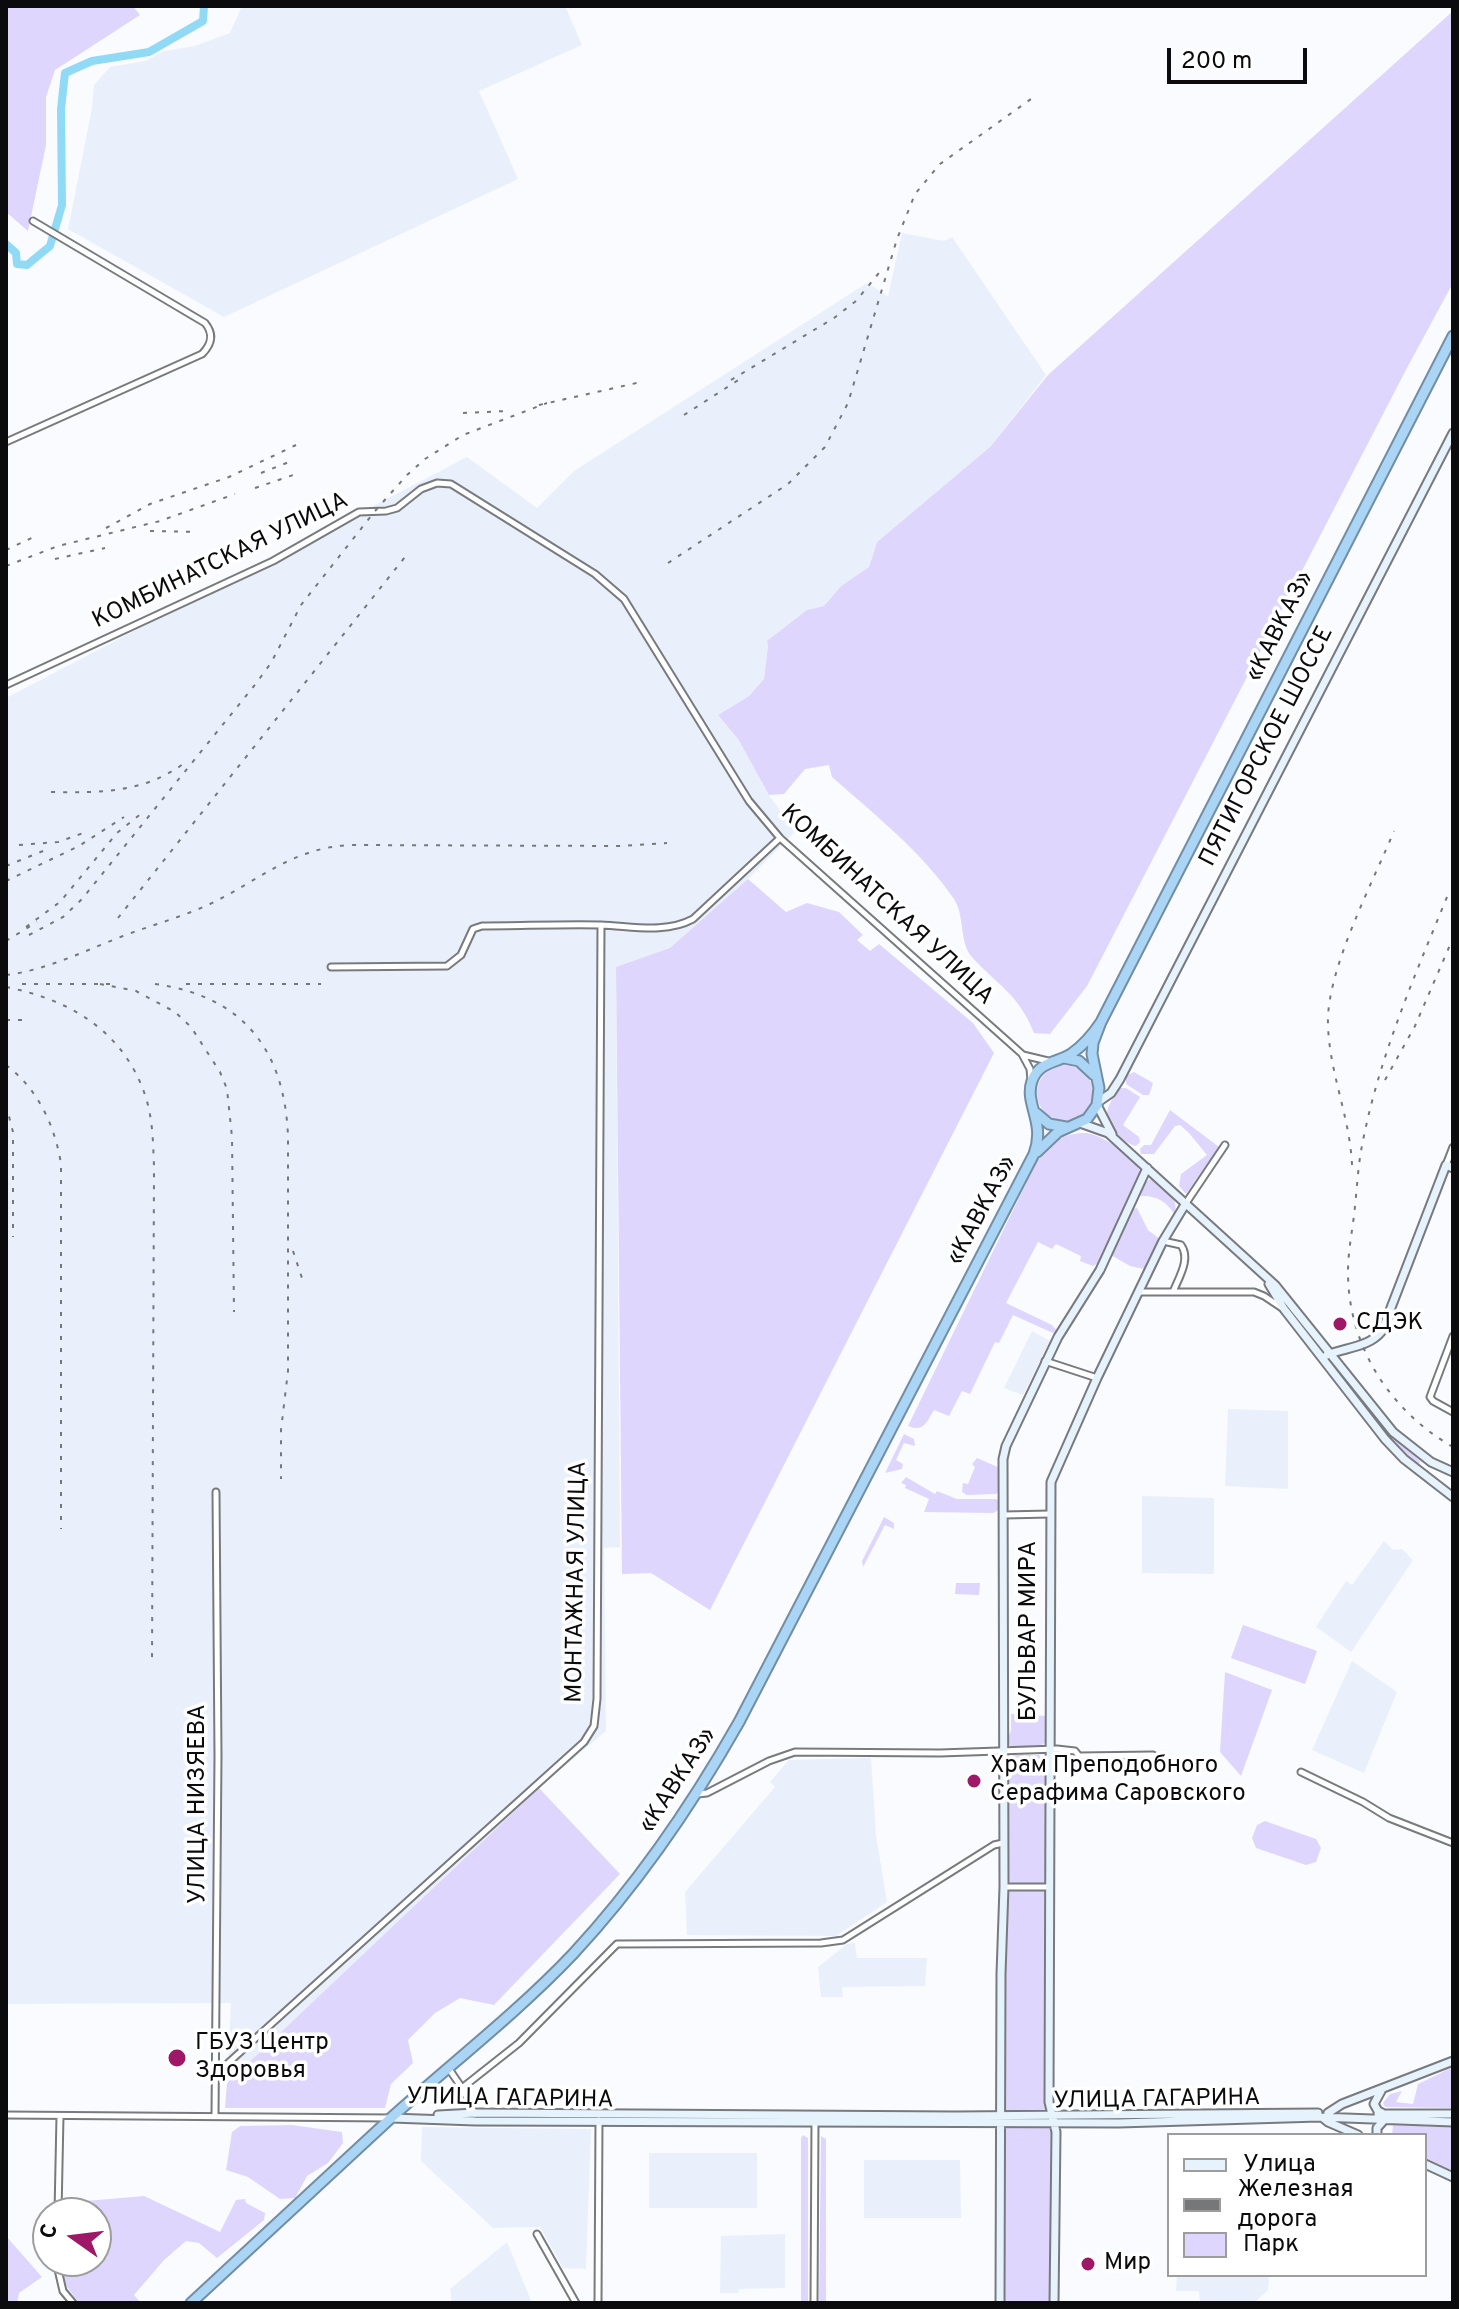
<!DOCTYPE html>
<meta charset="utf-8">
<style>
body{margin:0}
#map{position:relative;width:1459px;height:2309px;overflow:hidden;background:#f9fbfe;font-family:Overpass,sans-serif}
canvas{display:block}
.frame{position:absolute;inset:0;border:8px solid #0b0b0d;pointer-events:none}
.legend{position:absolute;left:1167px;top:2133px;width:260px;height:144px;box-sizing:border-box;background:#fff;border:2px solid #9d9d9e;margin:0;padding:10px 14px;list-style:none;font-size:24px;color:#0b0b0d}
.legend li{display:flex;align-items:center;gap:16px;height:40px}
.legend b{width:40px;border:2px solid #9d9d9e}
.north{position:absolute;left:32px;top:2197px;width:80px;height:80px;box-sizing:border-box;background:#fff;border:2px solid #9d9d9e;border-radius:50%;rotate:284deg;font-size:22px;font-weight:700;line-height:32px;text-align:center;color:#0b0b0d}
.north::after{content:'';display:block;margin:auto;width:28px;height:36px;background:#9e1867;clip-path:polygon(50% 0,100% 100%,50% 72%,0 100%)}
.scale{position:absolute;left:1167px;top:48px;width:140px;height:36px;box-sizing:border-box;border:4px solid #0b0b0d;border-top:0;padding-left:10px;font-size:24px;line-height:28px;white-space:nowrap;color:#0b0b0d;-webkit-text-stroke:6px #fff;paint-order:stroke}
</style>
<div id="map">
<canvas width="1459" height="2309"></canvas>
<div class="frame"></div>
<ul class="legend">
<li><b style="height:10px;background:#e6f2fc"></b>Улица</li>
<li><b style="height:10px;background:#767779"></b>Железная дорога</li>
<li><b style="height:22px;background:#dfd6fd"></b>Парк</li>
</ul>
<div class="north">С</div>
<div class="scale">200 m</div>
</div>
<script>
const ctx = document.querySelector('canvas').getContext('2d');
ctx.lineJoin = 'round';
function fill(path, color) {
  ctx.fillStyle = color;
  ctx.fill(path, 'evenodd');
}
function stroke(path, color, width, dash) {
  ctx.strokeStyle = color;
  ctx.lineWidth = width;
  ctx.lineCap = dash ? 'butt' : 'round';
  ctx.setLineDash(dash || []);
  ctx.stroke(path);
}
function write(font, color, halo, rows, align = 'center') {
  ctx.font = font + ' Overpass,sans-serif';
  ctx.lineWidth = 7;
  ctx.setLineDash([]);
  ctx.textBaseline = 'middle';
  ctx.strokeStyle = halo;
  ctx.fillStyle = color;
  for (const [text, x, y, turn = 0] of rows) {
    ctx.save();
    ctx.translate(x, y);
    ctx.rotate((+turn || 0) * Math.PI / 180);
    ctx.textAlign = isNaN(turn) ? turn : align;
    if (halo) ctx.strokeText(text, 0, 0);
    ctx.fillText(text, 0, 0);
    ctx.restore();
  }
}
fill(new Path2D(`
 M242,6H565L582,45L479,91L518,179L224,317L68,229L92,108L94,85L110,67L145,61L164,51L195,46L230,33Z
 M902,233L944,241L952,237L1046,375L990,447L877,542L869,567L841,586L824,606L807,610L768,646L764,679L749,696L718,715L738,739L769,795L795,832L728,899L670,948L616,968L620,1547L604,1548L606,1731L539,1788L227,2083L231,2003L6,2004V698L467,457L537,508L574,471L867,283L888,296Z
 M1032,1331L1050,1341L1023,1395L1004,1388Z
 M1228,1409L1288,1411V1489L1225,1486Z
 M1142,1496L1214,1498V1574L1142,1573Z
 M1384,1541L1393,1550L1402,1549L1413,1560L1351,1652L1316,1627L1346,1581L1352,1585Z
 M1352,1661L1397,1692L1364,1773L1312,1750Z
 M871,1758L876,1835L887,1902L836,1936L687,1935L685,1892L775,1787L770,1782L789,1760Z
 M855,1943L857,1958H927L925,1986L842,1987L843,1997H821L818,1967L847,1944Z
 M422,2127L591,2129L586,2269L563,2268L540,2227L493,2228L421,2161Z
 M649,2153H757V2208H649Z
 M864,2160H960L961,2218H864Z
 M785,2234V2288L739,2289L738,2293H720L721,2236Z
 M507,2242L532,2303H452L450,2289Z
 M1177,2275H1269L1268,2290L1254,2303H1200L1199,2291H1176Z`), '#eaf0fb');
fill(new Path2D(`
 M6,6H133L140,15L55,70L46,97V145L28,231L6,212Z
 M1453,11V283L1408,366L1087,986L1050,1034L1034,1033C1018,993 998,986 972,957C959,943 965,915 954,899C921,851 875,815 832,777L829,765L805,769L784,794L769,795L738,739L718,715L749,696L764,679L768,646L767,641L807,610L824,606L841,586L869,567L877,542L990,447L1048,375Z
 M748,879L786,912L807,903L839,912L863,935L857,940L870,951L879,944L973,1023L994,1053L710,1610L651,1573L622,1574L616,967L670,948Z
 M1037 1093a28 28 0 1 1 56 0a28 28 0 1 1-56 0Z
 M1134,1072L1153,1083L1149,1095H1143L1126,1084V1076Z
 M1119,1088H1126L1140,1097L1123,1125L1139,1137L1140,1142L1136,1146C1124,1144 1107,1126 1107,1113C1108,1104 1115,1095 1119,1088Z
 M1170,1110L1219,1147L1186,1194L1179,1186L1181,1174L1207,1155L1189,1133L1180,1125L1175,1126L1154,1154H1141L1140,1149L1144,1145H1151Z
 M1086,1133C1102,1134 1136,1158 1141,1173L1102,1254L1100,1263L1093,1266L1080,1261L1081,1256L1056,1244L1052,1249L1038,1242L1006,1303L1052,1325L1057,1331L1053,1333L1013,1315L999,1343L995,1342L970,1394L962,1391L949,1416L934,1410C926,1423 924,1432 908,1426L1037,1161C1049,1142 1063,1133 1086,1133Z
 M1150,1179C1163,1186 1181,1199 1174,1214C1167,1201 1155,1195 1140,1196L1145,1183Z
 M1137,1208L1148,1230L1160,1239L1147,1267L1144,1269L1130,1266L1111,1255L1132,1209Z
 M1330,1358L1391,1435L1420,1461L1419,1466C1388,1450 1349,1389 1328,1360Z
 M904,1434L914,1439L915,1446L904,1443L896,1460L903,1464L902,1469L885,1473Z
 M977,1458L1000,1468V1490L996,1494L967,1495L962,1492L963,1483L968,1484L975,1467L972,1464Z
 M906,1477L935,1494L937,1491L957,1499H996L1000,1502V1509L993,1513L924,1512L929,1499L905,1488L906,1485L901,1483Z
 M884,1517L894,1523V1529L885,1525L863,1567L862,1561Z
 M956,1583H980L979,1595L955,1594Z
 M1243,1625L1317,1651L1305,1684L1231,1658Z
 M1225,1672L1272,1690L1241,1776L1220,1752Z
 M1011,1714L1047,1716L1045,1743C1036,1749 1019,1750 1009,1745L1007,1739L1011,1731Z
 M1012,1755H1039L1046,1762L1047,1881L1042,1885H1013L1007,1879V1762Z
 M539,1788L620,1874L494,2005L460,1998L435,2013L408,2040L413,2063L391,2084L385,2108H225L227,2083Z
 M1265,1821L1316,1839L1321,1848L1316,1862L1306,1865L1256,1848L1252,1838L1257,1825Z
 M1004,1887H1050L1049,2102L1054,2119V2303H1000Z
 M1453,2067V2108L1385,2107L1383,2103L1390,2094L1402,2091L1396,2102L1413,2104L1418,2084Z
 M292,2125L342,2132L343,2143L328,2163L307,2176L295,2198L280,2199L248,2177L226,2170L232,2132L240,2126Z
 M1393,2125L1453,2127V2171L1425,2158V2135H1392Z
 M803,2135L808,2138V2303H801V2138Z
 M821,2136L826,2139V2303H819Z
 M144,2196L220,2232L236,2200L245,2199L246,2203L265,2213L264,2220L217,2258L199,2243L186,2241L164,2260L134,2295L141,2303H79L64,2283L60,2261H96V2213H63V2203Z
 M6,2236L42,2277L19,2293L17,2303H6Z`), '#dfd6fd');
stroke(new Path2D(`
 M6,244L16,253L17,264L27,265L50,246L62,205L61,109L65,73L92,61L149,52L203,21L204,6`), '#90daf6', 8);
const street = new Path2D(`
 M6,442L202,354C212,344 214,334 205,323L33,221
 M6,685L273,561L359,512L386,511L397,508L421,489L437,483L451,484L595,574L624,599L749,801L780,838L1022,1054L1030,1069L1031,1080
 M331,967L447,966L461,955L473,929L482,926C521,926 561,924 601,925C632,926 665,934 693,919L780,838
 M1023,1055L1048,1061
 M1446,1165L1453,1147
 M1186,1203L1225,1145
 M1163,1241L1181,1245C1191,1259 1179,1277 1173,1292
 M1139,1292H1254L1264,1296L1282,1308
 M1453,1336L1430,1397L1433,1401L1453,1412
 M1045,1361L1097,1378
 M1004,1515L1050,1514
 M1301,1772L1363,1802L1389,1818L1453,1843
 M697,1794L707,1793L769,1761L795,1752L940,1753L1057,1749L1075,1751L1079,1756L1153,1755
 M1004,1887H1049
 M449,2069L462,2088
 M217,2073L584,1742L594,1726L597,1699L601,925
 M475,2114L462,2088L519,2043L617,1944L821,1943L843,1940L994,1845L1003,1843
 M6,2115L391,2118
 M215,2115L218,1756L216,1492
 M58,2213L60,2116
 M537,2234L576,2303
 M56,2261L63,2291L73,2303
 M598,2303L599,2120
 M814,2303L815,2120`);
const secondary = new Path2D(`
 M1098,1102L1111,1093L1120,1079L1453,433
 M1097,1105L1112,1134
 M1080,1123L1108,1133L1275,1285L1393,1432L1431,1462L1453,1472
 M1269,1284L1284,1309L1385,1439L1404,1459L1453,1497
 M1327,1355C1346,1347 1368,1348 1382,1331L1446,1165L1453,1168
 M1381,2091L1374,2104L1378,2111L1382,2113
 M1328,2113L1342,2104L1453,2061
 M1378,2114H1453
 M438,2115L475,2113L956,2116L1318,2113
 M392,2118L475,2121L1119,2123L1319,2117L1453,2122
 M1323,2118L1328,2122L1358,2135
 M1377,2135V2128L1385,2119
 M1425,2164L1453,2177
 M1000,2303L1001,1974L1004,1887L1003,1459L1006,1446L1058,1337L1100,1270L1147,1168
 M1054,2303L1056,2132L1049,2102L1051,1482L1097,1378L1163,1241L1186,1203`);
const highway = new Path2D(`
 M1064,1058L1079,1061L1094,1075
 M1036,1113L1049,1124L1066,1127
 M1037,1152L1058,1132L1087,1119L1097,1105L1099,1088L1092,1054L1093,1043L1101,1022L1453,336
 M191,2303C258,2241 325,2179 392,2117C452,2063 517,2013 573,1954C638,1884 692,1805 739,1722L1034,1154C1046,1122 1024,1104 1032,1081C1039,1061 1057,1063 1071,1054C1084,1045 1093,1034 1101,1022`);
stroke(street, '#787a7d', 9);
stroke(secondary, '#787a7d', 11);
stroke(highway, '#738ea4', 13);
stroke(street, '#fff', 5);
stroke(secondary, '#e6f2fc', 7);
stroke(highway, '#abd5f5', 9);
stroke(new Path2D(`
 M731,380L834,318L856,301L883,268
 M539,405L641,382
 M463,413L507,411
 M684,415L743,377
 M261,473L294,460
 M255,488L299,473
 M106,528L150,504L229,477L296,445
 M150,531L197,532
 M6,550L38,535
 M55,559L105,548
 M668,563L788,484L825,447L848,403L897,239L915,194L940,164L1031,99
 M6,566L58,546L160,521L235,494
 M51,792C101,793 146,793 187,761
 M19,845L58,842L89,831
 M6,866L48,849
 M6,881L79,846L124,817
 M1447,897C1413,980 1377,1062 1361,1151C1358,1169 1357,1187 1355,1206C1353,1228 1348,1250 1348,1272C1348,1346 1390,1411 1453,1447
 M118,918L405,557
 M26,927L60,902L117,833L142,813
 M29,935L63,917L82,899L254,686L271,663L301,605L375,511L407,475L425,459L463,435L547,403
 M6,941L37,922
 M6,975C47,970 84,951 123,936C152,925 182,917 210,904C260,880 292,848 350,845L620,846L667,843
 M22,984H110
 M100,984L136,991L175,1012L191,1027L220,1072L227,1089L232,1137L234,1312
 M155,984C243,996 285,1050 288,1137V1371L281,1430V1479
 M186,984H321
 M6,987C71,1000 125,1032 146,1098C153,1120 153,1144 154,1166L152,1663
 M6,1020H23
 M6,1065C38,1089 55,1126 61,1164V1529
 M1385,1080L1415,1026L1453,938
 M6,1105L13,1132V1237
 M1352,1165C1350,1117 1329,1072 1328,1024C1326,971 1373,882 1394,831
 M293,1251L303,1281`), '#767779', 2, [4, 8]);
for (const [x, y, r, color] of [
 [1340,1324,8,"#9e1867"],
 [974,1781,8,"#9e1867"],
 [177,2058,10,"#9e1867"],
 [1088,2264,8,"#9e1867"]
]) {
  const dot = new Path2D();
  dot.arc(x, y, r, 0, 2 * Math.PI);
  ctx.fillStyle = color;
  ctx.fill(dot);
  stroke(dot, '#fff', 3);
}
write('24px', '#0b0b0d', '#fff', [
 ["КОМБИНАТСКАЯ УЛИЦА",221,562,-26],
 ["«КАВКАЗ»",1281,627,-63],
 ["ПЯТИГОРСКОЕ ШОССЕ",1268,747,-63],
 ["КОМБИНАТСКАЯ УЛИЦА",886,906,43],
 ["«КАВКАЗ»",983,1211,-62],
 ["МОНТАЖНАЯ УЛИЦА",578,1582,-89],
 ["БУЛЬВАР МИРА",1030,1631,-90],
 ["«КАВКАЗ»",679,1781,-57],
 ["УЛИЦА НИЗЯЕВА",199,1804,-90],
 ["УЛИЦА ГАГАРИНА",510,2100,1],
 ["УЛИЦА ГАГАРИНА",1157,2101,-1]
]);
write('24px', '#0b0b0d', '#fff', [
 ["СДЭК",1356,1324],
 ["Храм Преподобного",990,1767],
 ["Серафима Саровского",990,1795],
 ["ГБУЗ Центр",195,2044],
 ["Здоровья",195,2072],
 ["Мир",1104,2264]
], 'left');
</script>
